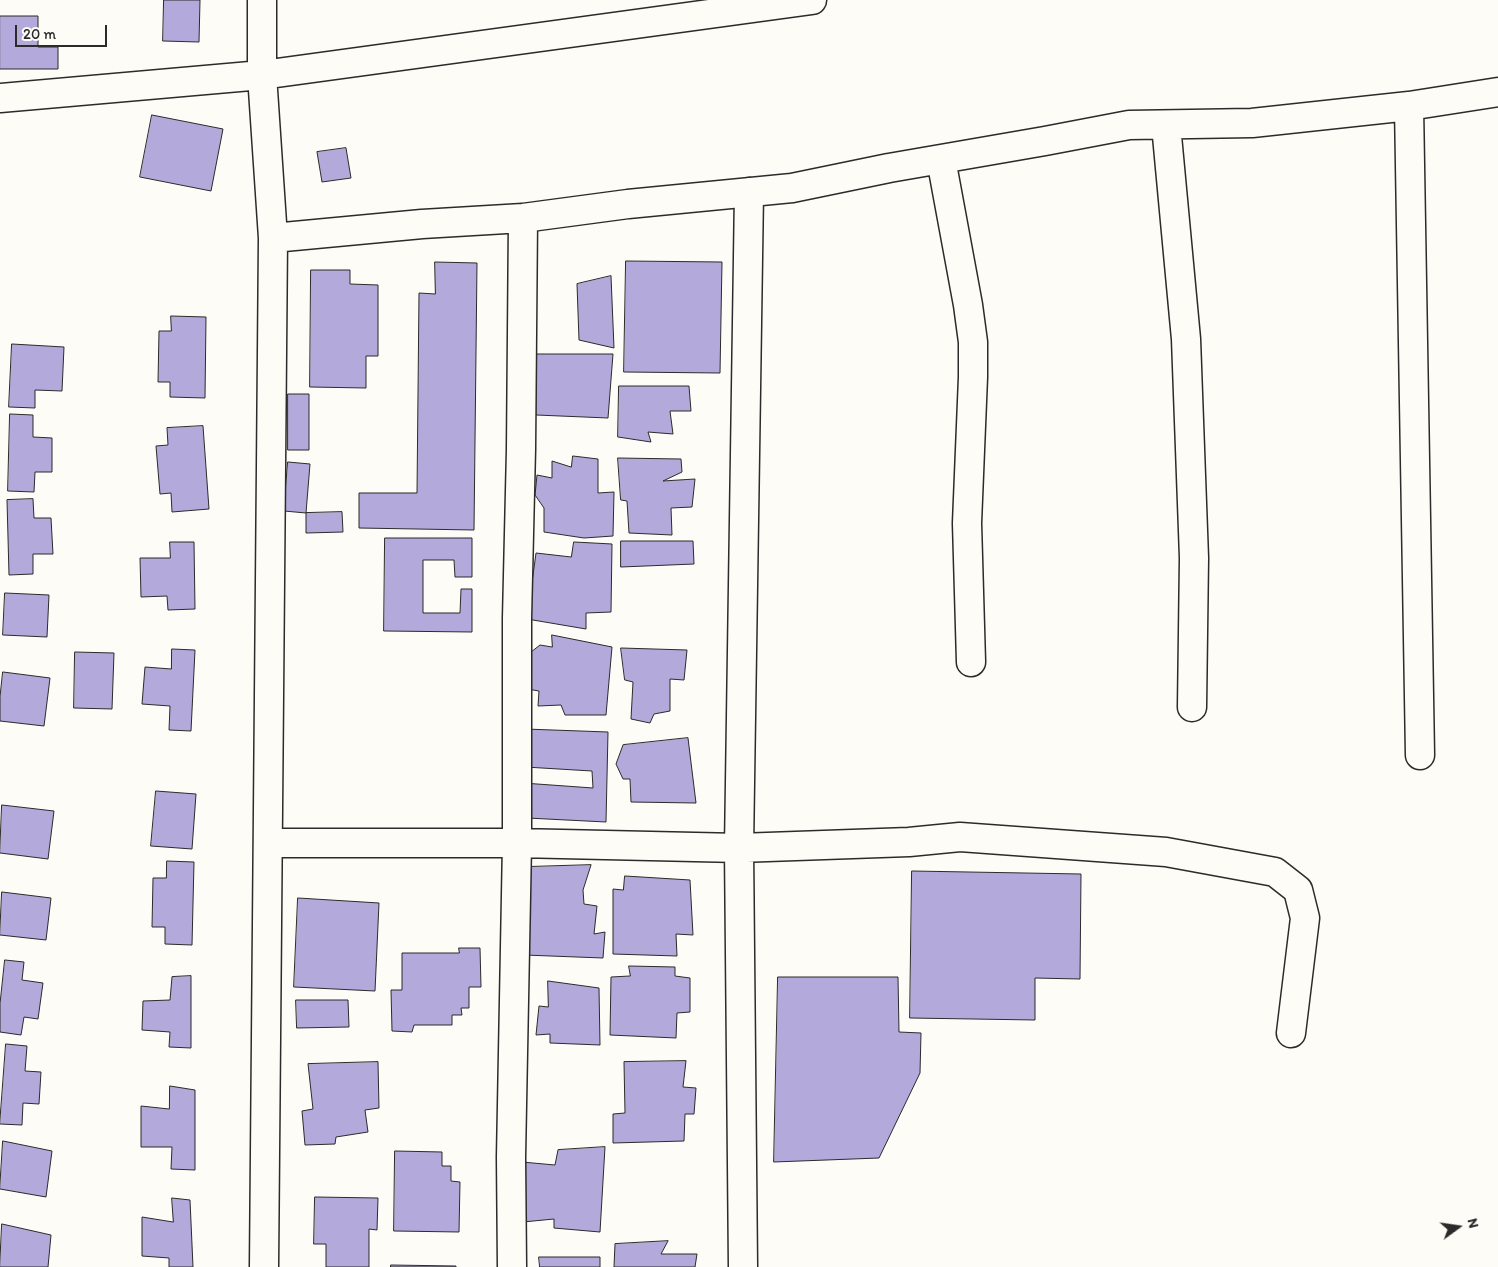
<!DOCTYPE html>
<style>
body{margin:0}
#map{position:relative;width:1498px;height:1267px;overflow:hidden;background:#fdfcf7;font-family:Itim,sans-serif}
canvas{display:block}
.north{position:absolute;left:1433px;top:1202px;width:50px;height:50px;-webkit-text-stroke:4px #fdfcf7;paint-order:stroke;rotate:76deg;font-size:14px;font-weight:700;line-height:20px;text-align:center;color:#2b2b2b}
.north::after{content:'';display:block;margin:auto;width:18px;height:22px;background:#2b2b2b;clip-path:polygon(50% 0,100% 100%,50% 72%,0 100%)}
.scale{position:absolute;left:15px;top:25px;width:92px;height:22px;box-sizing:border-box;border:2px solid #2b2b2b;border-top:0;padding-left:6px;font-size:15px;line-height:18px;white-space:nowrap;color:#2b2b2b;-webkit-text-stroke:4px #fdfcf7;paint-order:stroke}
</style>
<div id="map">
<canvas width="1498" height="1267"></canvas>
<div class="north">N</div>
<div class="scale">20 m</div>
</div>
<script>
const ctx = document.querySelector('canvas').getContext('2d');
ctx.lineJoin = 'round';
function fill(path, color) {
  ctx.fillStyle = color;
  ctx.fill(path, 'evenodd');
}
function stroke(path, color, width, dash) {
  ctx.strokeStyle = color;
  ctx.lineWidth = width;
  ctx.lineCap = dash ? 'butt' : 'round';
  ctx.setLineDash(dash || []);
  ctx.stroke(path);
}
const building = new Path2D(`
 M164,0H200L199,42L163,41Z
 M0,16H38V47H58V69H0Z
 M152,115L223,129L211,191L140,177Z
 M346,148L351,178L322,182L317,152Z
 M626,261L722,262L720,373L624,372Z
 M435,262L477,263L474,530L359,528V493H417L419,293L435,294Z
 M311,270H350V284L378,285V356H366V388L310,387Z
 M611,276L614,348L579,340L577,284Z
 M171,316L206,317L205,398L170,397V382H158L159,331H171Z
 M12,344L64,347L62,391L35,390V408L9,407Z
 M536,354H613L608,418L536,415Z
 M619,386H689L691,411H670L673,434L648,432L651,442L618,437Z
 M288,394H309V450H288Z
 M10,414L33,415V437L52,438V472H35L34,492L8,491Z
 M203,426L209,509L172,512L171,493L160,494L156,446L168,445L167,428Z
 M573,456L598,459V493L614,492L613,536L584,538L544,532V508L535,495L537,475L552,478V461L571,467Z
 M618,458L681,459L682,472L663,481L695,479L692,507L671,508L672,535L629,533L627,501L621,500Z
 M288,462L310,464L306,513L284,511Z
 M33,499L34,518H51L53,554H33V574L9,575L7,500Z
 M342,512L343,532L306,533V513Z
 M385,538H472V577H455L454,560H423V613H460L461,589H472V632L384,631Z
 M621,541H693L694,564L621,567Z
 M170,542H194L195,609L168,610L167,596L141,597L140,558H170Z
 M574,542L612,544L611,612L586,613V629L527,619L536,553L571,557Z
 M5,593L49,595L47,637L3,635Z
 M552,635L612,647L606,715H565L561,705L538,706L539,691L527,689L526,656L540,645L552,647Z
 M621,648L687,650L684,680L670,679V711L654,714L650,723L631,719L633,682L625,680Z
 M172,649L195,650L191,731L169,730L170,706L142,704L145,667L171,669Z
 M75,652L114,653L112,709L74,708Z
 M3,672L50,678L44,726L0,721V697Z
 M525,729L608,732L606,822L527,818L523,783L593,788L592,771L525,767Z
 M688,738L696,803L631,802L630,779H623L616,764L623,745Z
 M156,791L196,794L192,849L151,846Z
 M2,805L54,811L48,859L0,853Z
 M167,861L194,862L192,945L165,944V927H152L153,878H166Z
 M591,865L583,890L584,904L597,906L594,934L605,932L603,958L524,955L527,867Z
 M912,871L1081,874L1080,979L1035,978V1020L910,1018Z
 M625,876L690,880L693,935L676,934L677,956L613,954V889L623,890Z
 M2,892L51,898L46,940L0,935Z
 M298,898L379,903L375,991L294,987Z
 M459,948H480L481,987H469V1008H461L462,1015H452V1025H414L412,1032L392,1031L391,990H402V953H459Z
 M5,960L24,962L22,980L43,983L38,1019L24,1017L21,1035L0,1032V1004Z
 M629,966L675,967V976L690,978V1012L677,1013L676,1038L610,1035L611,977L630,976Z
 M191,976V1048L169,1047L170,1032L142,1030L143,1001L170,1000L172,977Z
 M778,977H898L899,1032L921,1033L920,1073L879,1158L774,1162Z
 M548,981L599,988L600,1045L550,1043V1034L536,1035L539,1006L548,1007Z
 M296,1000H348L349,1027L297,1028Z
 M6,1044L27,1046L25,1071L41,1072L39,1104L23,1103L22,1125L0,1124Z
 M686,1061L683,1087L696,1088L694,1114H685L684,1141L613,1143V1114L625,1113L624,1062Z
 M378,1062L379,1108L365,1110L368,1132L336,1137L335,1144L305,1145L302,1111L313,1109L308,1064Z
 M170,1086L195,1090V1170L171,1169L172,1147H141V1106L169,1109Z
 M3,1141L52,1151L46,1197L0,1189Z
 M605,1147L600,1232L554,1228V1219L523,1222L522,1162L555,1165L558,1150Z
 M395,1151L442,1152V1166H451V1181L460,1182L459,1232L394,1231Z
 M315,1197L378,1198L377,1230L369,1229V1267H326V1244H314Z
 M172,1198L190,1200L193,1267H169V1258L142,1256V1217L173,1222Z
 M2,1224L51,1235L48,1267H0Z
 M668,1241L661,1254H697L695,1267H614L615,1244Z
 M539,1257H600V1267H540Z
 M391,1265L456,1266V1267H391Z`);
fill(building, '#b3a9da');
stroke(building, '#2b2b2b', 1);
const minor = new Path2D(`
 M262,0V75L273,238L264,1267
 M0,98L262,75L812,0
 M1409,106L1420,755
 M1166,125L1186,339L1194,558L1192,707
 M941,159L968,305L973,342V377L967,523L971,662
 M273,238L422,224L523,218L628,204L792,188L889,168L1045,141L1129,125L1252,123L1409,106L1498,92
 M268,843H517L739,848L909,842L960,837L1166,852L1275,872L1298,890L1305,918L1291,1033
 M512,1267L511,1157L517,843V618L521,449L523,218
 M743,1267L739,848L749,192`);
stroke(minor, '#2b2b2b', 31);
stroke(minor, '#fdfcf7', 28);
</script>
